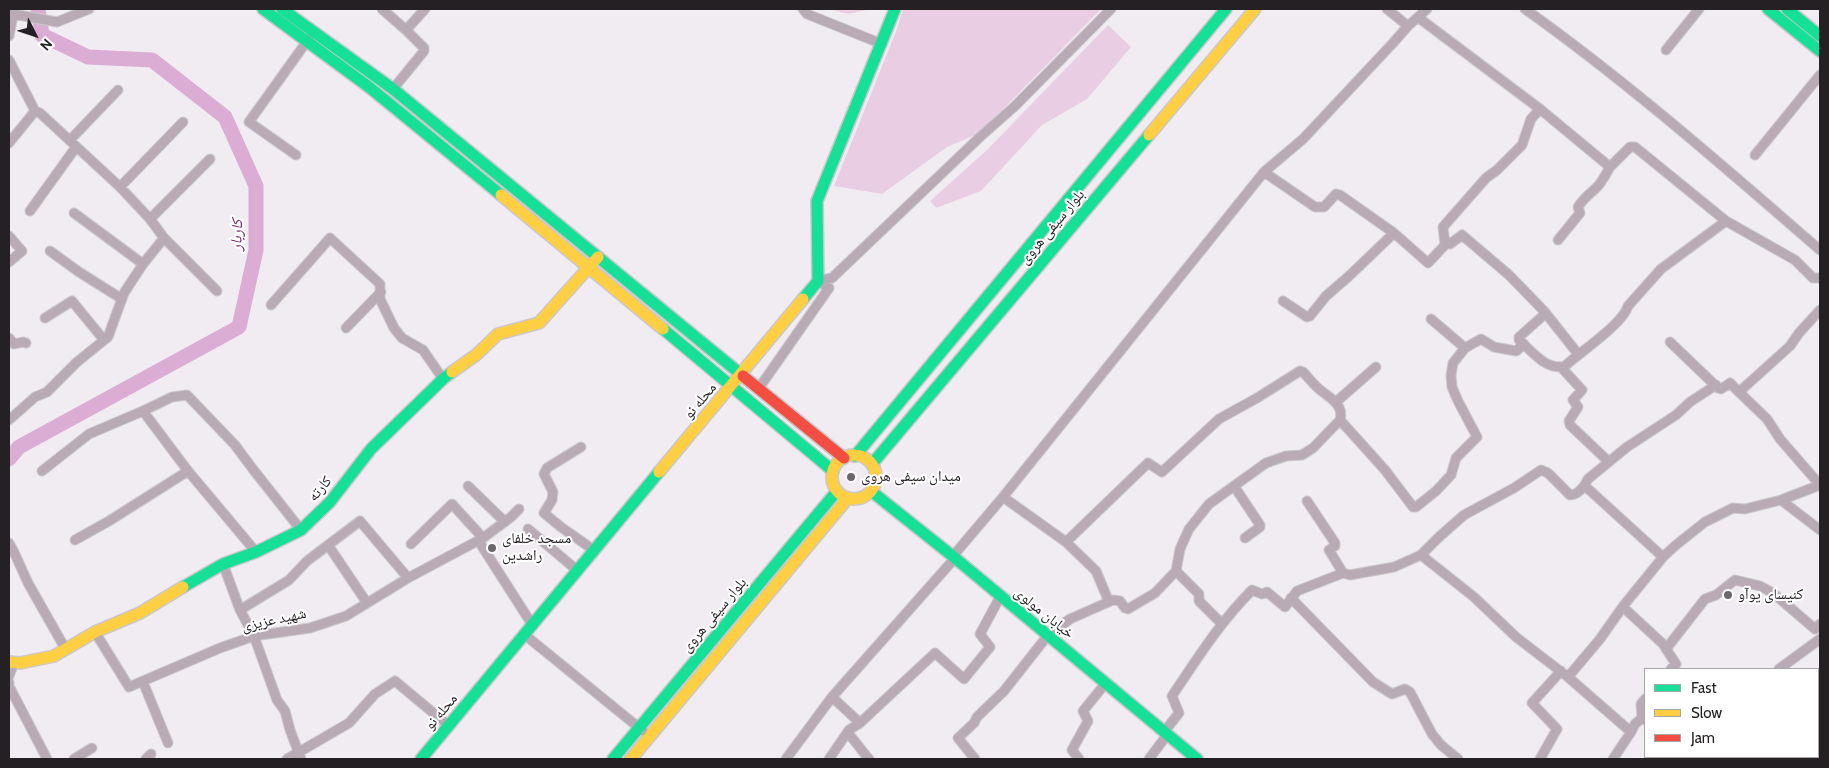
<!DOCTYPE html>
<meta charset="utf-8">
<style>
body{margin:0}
#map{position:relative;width:1829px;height:768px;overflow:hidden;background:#f1ecf1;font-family:Cabin,sans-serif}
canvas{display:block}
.frame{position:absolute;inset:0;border:10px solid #242023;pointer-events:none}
.legend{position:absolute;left:1644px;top:668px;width:175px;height:90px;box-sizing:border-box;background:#fff;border:1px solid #a7a6a7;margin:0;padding:6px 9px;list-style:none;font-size:15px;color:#242023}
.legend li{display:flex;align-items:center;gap:10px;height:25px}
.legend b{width:25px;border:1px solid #a7a6a7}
.north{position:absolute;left:10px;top:10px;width:50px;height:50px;-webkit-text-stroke:4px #fff;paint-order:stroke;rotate:131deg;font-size:14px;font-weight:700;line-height:20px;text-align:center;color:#242023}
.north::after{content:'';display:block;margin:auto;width:18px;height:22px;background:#242023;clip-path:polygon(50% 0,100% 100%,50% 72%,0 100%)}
</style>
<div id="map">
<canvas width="1829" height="768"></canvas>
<div class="frame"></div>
<ul class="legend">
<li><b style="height:6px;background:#16e098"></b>Fast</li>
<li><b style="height:6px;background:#ffcf43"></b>Slow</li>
<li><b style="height:6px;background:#f24e42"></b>Jam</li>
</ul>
<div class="north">N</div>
</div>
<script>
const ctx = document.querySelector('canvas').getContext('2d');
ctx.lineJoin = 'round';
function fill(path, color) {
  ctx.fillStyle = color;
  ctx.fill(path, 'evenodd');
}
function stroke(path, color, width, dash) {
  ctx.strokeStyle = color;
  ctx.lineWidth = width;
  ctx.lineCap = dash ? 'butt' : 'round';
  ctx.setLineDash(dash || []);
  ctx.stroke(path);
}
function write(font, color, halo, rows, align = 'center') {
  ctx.font = font + ' Cabin,"Noto Naskh Arabic",sans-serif';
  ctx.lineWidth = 4;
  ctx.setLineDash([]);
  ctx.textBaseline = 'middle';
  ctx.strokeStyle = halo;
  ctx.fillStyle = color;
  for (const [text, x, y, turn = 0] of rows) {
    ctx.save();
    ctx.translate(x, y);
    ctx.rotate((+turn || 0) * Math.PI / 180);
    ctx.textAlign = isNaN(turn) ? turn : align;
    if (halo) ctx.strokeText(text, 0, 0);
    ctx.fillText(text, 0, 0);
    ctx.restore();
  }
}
fill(new Path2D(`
 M829,9H871L848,14Z
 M903,9H1101L980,133L947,147L882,194L834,186L897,29Z
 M1108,25L1131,47L1087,99L1042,125L981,191L936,208L930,201L986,151Z`), '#e8cde3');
stroke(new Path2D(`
 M9,459L19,447L239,327L256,250V186L225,117L152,60L88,57L42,35L38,9`), '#dbacd4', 15);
const street = new Path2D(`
 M382,9L406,30
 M803,9L807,14L882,44
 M1387,9L1408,26
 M1525,9C1629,83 1724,167 1820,250
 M13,14L57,22L89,9
 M1419,18L1540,109L1610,167L1630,147H1635L1726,221L1795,260L1813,278H1820
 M9,36L14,10
 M1666,50L1699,9
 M9,60L35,111L9,143
 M393,89L424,51V48L406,30L425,9
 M70,140L118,90
 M296,155L249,122L310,37
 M1755,155L1820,75
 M1264,172L1315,207H1324L1336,194L1340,195L1394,233L1428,263L1445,245L1443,227L1486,178L1497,170L1522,145L1531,119L1540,109
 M120,187L183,122
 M30,211L76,147
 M74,213L143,264
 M150,219L210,159
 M9,236L22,251L9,262
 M164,238L217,291
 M1445,240L1450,244L1462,235L1509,275L1544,311L1578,354
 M1558,240L1580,213L1578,207C1583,199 1588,195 1595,189C1601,184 1606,174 1610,167
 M50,251L79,272L122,299
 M818,281L832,278L980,137L1015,106L1111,9
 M1283,301L1307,317L1310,316L1326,296L1348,277L1394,233
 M271,305L330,238L380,284V299L394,328L402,338L423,350L443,379
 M1545,314L1519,337V340C1532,351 1546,371 1565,366C1580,352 1623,324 1628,306L1661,269L1726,221
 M45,318L72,301L104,340
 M1431,319L1465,348
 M346,328L381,292
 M9,338L14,344L23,342L26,343
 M1670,342L1718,388L1721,389L1730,383L1739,392L1790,346L1799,333L1820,310
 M1561,367L1582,390L1573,400L1578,407L1569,421L1570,425L1609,462
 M759,388L829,288L818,281
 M1739,392L1767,419L1780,439L1820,485
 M1336,402L1376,367
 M143,411L188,471L256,552
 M9,420L35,397L47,392L77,362L108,337L124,293L143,264L164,238L150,219L120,187L40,113L35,111
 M581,447L547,468L544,474L553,492L552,500L544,513L561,527L595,551
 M42,471L89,434L143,411L172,397L187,395L235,445L252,468L301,530
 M468,486L505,522
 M1234,486L1260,525V527L1245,538
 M1585,486L1663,557
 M1003,497L1066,542L1096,571L1109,602
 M1781,500L1820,530
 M1307,501L1335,543V546L1329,550L1343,573
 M528,529L578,571
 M75,540L109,521L188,471
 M478,540L533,626
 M1066,542L1148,463L1162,472L1219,419L1257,398L1300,371L1303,372C1309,378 1315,387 1323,392C1332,399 1344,406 1340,420
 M9,543L14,552L28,583L66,650
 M411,544L452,504L483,538
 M328,545L367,603
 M1421,555L1474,597L1516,637L1568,677L1631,732L1635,724L1642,718L1645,720
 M953,556L1003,497L1264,172L1303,139L1393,43L1408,26L1427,9
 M223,564L240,610L254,636L277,700L285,711L290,730L301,759
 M1176,571L1199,594V601L1221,623
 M1291,598L1373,682L1392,694L1405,689L1410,692L1432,734L1441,745L1458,759
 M1623,607L1663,644L1676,664L1671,669
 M240,610L289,580L307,561L360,521L408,578
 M95,632L129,687L220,648L254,636L310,628L346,616L408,578L483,538L511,517L519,509
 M525,635L643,731
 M1666,649L1705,599L1716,595L1735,580L1760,586L1773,593L1815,629L1820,624
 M1779,669L1820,639
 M9,676L14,663
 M1568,677L1600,639L1624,605L1663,557L1676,545L1705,522L1733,508L1745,509L1781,500L1820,485
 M9,682V686L47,759
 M143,682L168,743
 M832,697L860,723
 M1642,718L1641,704L1645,699
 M1164,732L1179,713L1172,696C1197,659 1220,622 1252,590L1262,594L1267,592L1285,607L1297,591L1343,573L1350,575L1394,567L1421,555L1439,537L1464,515L1514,488L1541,470L1548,473L1570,495C1578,495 1585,486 1588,479L1627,447L1676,415L1690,402L1716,385
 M847,733C853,737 863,753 869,759
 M1690,757L1693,759
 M74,759L92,748
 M146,759L151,754
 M287,759L349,723L375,694L395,681L449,726
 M786,759L832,697L955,558
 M829,759L849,730L860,723L935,653L964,679L990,647L980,634L1000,597
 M975,759L958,738L974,723L977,717L1004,691L1048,635L1070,619L1113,600L1120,601L1125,608L1128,609L1155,593L1176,571L1180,549L1189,529L1209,504L1266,463L1286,456L1302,455L1313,448L1340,420L1385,470L1413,507H1416L1436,491L1451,475L1456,458L1477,437L1458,401L1452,387L1451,375L1453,363L1465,348L1481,339L1494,347L1516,351L1524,344
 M1079,759L1072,750L1088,721L1083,711L1105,684
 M1149,759L1167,735
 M1540,759L1557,729L1532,703L1561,671
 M1613,759L1631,732`);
const fast = new Path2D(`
 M263,9L369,87L501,195
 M282,9L393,89L743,376
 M1768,9L1820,51
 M1787,9L1820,36
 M803,299L818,281L817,201L895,9
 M663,329L833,471
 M855,456L1226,9
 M872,464L1149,135
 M871,491L955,558L1197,759
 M183,587L223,564L256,552L301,530L330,502L371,449L443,379L452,372
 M1818,728L1820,725
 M421,759L659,472
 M613,759L837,491
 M1790,759L1792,757`);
const slow = new Path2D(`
 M1149,135L1255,9
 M501,195L663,329
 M452,372L476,355L498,334L539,323L598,257
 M832 477a22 22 0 1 1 44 0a22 22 0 1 1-44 0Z
 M659,472L803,299
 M9,662L20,663L54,656L95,632L140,613L183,587
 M631,759L848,498`);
const jam = new Path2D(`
 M743,376L844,458`);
stroke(street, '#cbc8cb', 11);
stroke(fast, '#cbc8cb', 14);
stroke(slow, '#cbc8cb', 14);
stroke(jam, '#cbc8cb', 14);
stroke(street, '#b9abb6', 9);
stroke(fast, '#16e098', 11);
stroke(slow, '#ffcf43', 11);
stroke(jam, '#f24e42', 11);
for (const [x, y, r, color] of [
 [851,477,5,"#6c676b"],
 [492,548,5,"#6c676b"],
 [1728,595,5,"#6c676b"]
]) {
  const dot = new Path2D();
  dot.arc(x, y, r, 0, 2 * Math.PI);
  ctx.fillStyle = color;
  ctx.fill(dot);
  stroke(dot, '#fff', 2);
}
write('15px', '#242023', '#fff', [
 ["بلوار سیفی هروی",1052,227,-50],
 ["محله نو",700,401,-50],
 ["کارته",320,489,-49],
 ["خیابان مولوی",1044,613,39],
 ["بلوار سیفی هروی",714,615,-50],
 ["شهید عزیزی",274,620,-12],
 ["محله نو",441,712,-50]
]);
write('15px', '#242023', '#fff', [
 ["میدان سیفی هروی",861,477],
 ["مسجد خلفای",502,539],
 ["راشدین",502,556],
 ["کنیسای یوآو",1738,595]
], 'left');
write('italic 16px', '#702568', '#fff', [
 ["کاربار",237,235,-88]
]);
</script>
